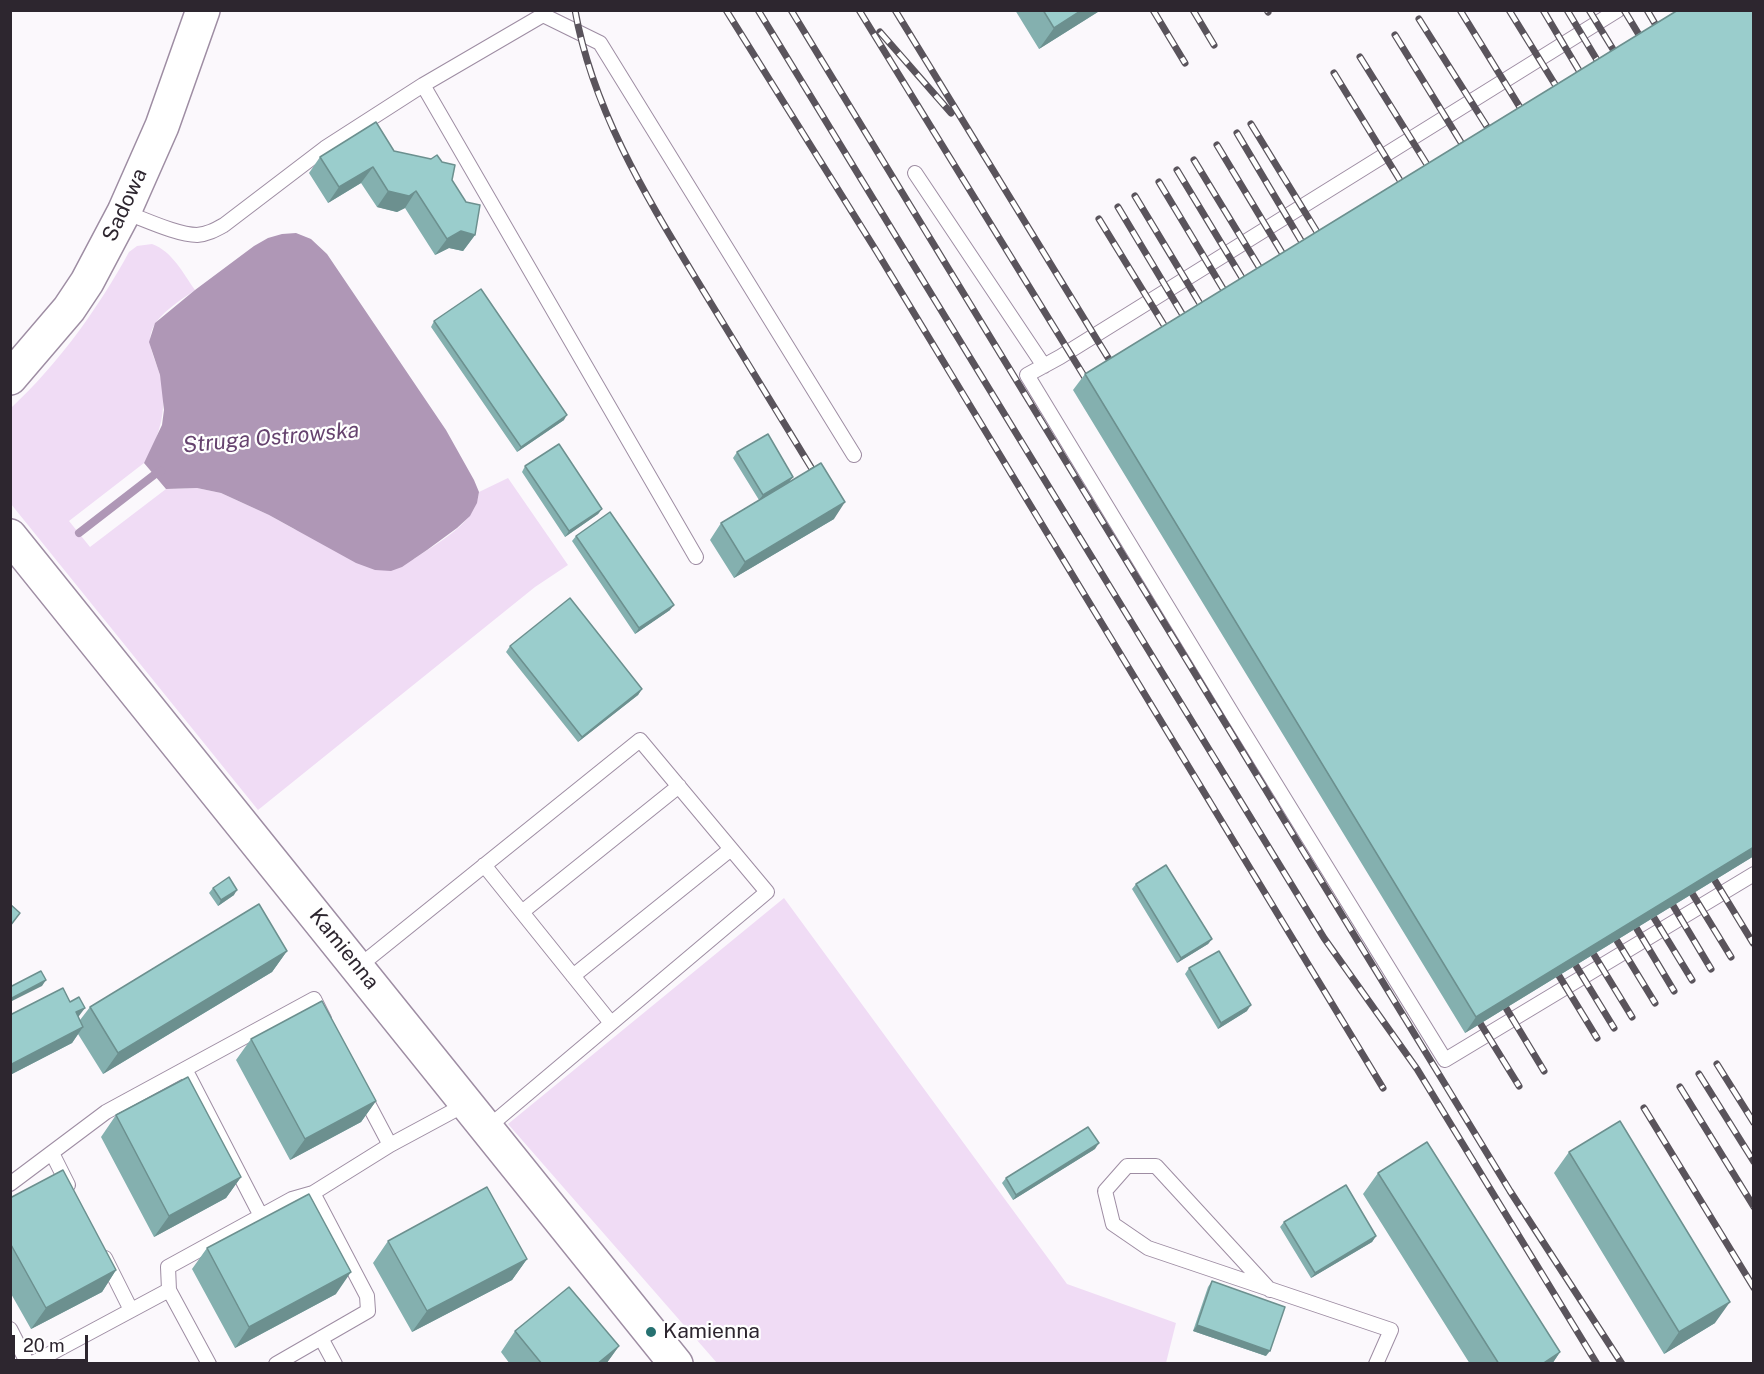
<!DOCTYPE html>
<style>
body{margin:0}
#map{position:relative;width:1764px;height:1374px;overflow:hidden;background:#fbf8fc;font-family:"Public Sans",sans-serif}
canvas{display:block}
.frame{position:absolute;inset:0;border:12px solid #2d262f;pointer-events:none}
.scale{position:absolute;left:12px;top:1335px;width:76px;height:27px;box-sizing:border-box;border:3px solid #2d262f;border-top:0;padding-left:8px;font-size:18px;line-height:21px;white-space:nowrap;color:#2d262f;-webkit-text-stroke:4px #fff;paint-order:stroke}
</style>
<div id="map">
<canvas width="1764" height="1374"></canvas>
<div class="frame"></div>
<div class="scale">20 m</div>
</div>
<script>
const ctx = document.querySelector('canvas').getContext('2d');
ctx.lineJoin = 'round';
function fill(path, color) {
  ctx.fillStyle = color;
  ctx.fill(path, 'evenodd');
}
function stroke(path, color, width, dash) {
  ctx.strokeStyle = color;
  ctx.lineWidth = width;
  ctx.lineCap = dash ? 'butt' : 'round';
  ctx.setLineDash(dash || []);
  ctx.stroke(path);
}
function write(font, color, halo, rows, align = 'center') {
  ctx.font = font + ' "Public Sans",sans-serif';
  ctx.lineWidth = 4.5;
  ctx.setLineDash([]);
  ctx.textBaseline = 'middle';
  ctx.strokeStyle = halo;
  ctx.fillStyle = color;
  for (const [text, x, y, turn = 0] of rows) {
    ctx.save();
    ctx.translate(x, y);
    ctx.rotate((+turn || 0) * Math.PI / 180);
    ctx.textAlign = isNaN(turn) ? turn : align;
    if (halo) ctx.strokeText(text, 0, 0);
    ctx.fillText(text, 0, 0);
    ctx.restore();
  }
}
fill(new Path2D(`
 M152,244C172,251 183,273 195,290C181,300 159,313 152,330C146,345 156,360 160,375C168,406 161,435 144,463L69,521L90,547L166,489L197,488L221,493L269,515L294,529L414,559C438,542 475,525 479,492L508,478L568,565L535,587L258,810L11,504V408C58,364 98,309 129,252L137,246Z
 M784,898L1067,1284L1176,1323L1166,1363H717L508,1124Z`), '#f0dcf5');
fill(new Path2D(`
 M296,233L311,239L327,254L446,430L474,480L479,492L477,503L470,516L457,528L427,550L402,567L391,571L375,570L356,563L269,515L221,493L197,488L166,489L144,463L162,425L164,410L160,375L149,342L155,323L195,290L254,246L268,238L282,234Z`), '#af97b6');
stroke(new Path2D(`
 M79,533L154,475L161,471`), '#af97b6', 8);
const service = new Path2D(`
 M1618,10L1060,357L1027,375L1233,715L1445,1060L1754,874
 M423,85L543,15L600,43L854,455
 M915,173L1044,366
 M124,212C144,219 177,235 197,235C208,234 215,230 224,225L325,148L423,85L696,557
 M484,865L611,1023
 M522,912L679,786
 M358,967L640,740L767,892L487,1128
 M573,976L731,849
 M185,1069L261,1216
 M390,1145L468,1103
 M52,1153L68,1185
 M10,1184L106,1112L314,999L324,1019
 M313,1193L390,1145L362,1092
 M105,1258L131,1310
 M1270,1290L1156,1166H1127L1105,1191L1113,1224L1148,1248L1391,1330L1376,1364
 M10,1329L28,1364
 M321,1338L335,1364
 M31,1364L169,1290
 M209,1364L169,1290L168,1267L292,1199L313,1193L367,1296L368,1311L276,1364`);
const tertiary = new Path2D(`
 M10,378L69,309L87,282L124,212L162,126L203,10
 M10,536L676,1364`);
stroke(service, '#9e8da3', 16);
stroke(tertiary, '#9e8da3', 36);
stroke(service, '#fff', 14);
stroke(tertiary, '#fff', 33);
const rail = new Path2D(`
 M575,10C593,112 649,201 701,287C741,352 780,417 820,482
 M726,10L877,252L1383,1088
 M758,10L1324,938L1417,1069L1597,1364
 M791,10L1510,1191L1622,1364
 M859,10L1092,389
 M895,10L1118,374
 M1153,10L1185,63
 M1193,10L1214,45
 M1267,10L1268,12
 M1460,10L1529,122
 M1509,10L1564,99
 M1543,10L1587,84
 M1567,10L1606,75
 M1589,10L1622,64
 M1624,10L1647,48
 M1647,10L1664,39
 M1419,19L1496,141
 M880,32L951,113
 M1395,35L1470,157
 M1360,57L1436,179
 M1334,73L1409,195
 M1251,124L1325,245
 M1237,133L1309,254
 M1217,145L1290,266
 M1194,160L1267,280
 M1177,170L1250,291
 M1159,182L1231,302
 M1135,196L1208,317
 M1118,207L1190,327
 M1099,219L1172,338
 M1706,866L1753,943
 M1684,880L1731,957
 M1665,892L1711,969
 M1645,903L1692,980
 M1628,914L1674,991
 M1608,926L1655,1003
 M1585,940L1632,1017
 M1567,951L1614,1028
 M1550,961L1597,1038
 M1497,993L1544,1071
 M1472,1010L1519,1086
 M1717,1064L1754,1123
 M1699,1074L1754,1162
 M1680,1087L1754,1207
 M1644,1108L1754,1288`);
stroke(rail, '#5a545c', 7);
stroke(rail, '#fff', 4.5, [14]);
fill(new Path2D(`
 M1015,10H1101L1039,49Z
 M1754,10V856L1465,1033L1073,390L1085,374Z
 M394,151L452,180L475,235L463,251L449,248L435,255L405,208L397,212L377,207L361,183L328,203L309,173L320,157Z
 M434,321L564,420L517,452L431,327Z
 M737,452L790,482L834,519L734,578L710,540L721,523L759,500L733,458Z
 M525,466L602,509L598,514L565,537L522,472Z
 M576,536L670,610L635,634L572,541Z
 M510,646L642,689L638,695L578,742L506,652Z
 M1136,884L1212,939L1208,944L1177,963L1132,889Z
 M213,888L234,895L218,906L209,893Z
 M287,951L272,972L103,1074L78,1034L72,1043L10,1075V1015L78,1017L80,1020L90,1007Z
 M1189,968L1247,1011L1218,1029L1185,974Z
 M251,1039L376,1101L361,1122L290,1160L236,1060Z
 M116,1115L241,1177L226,1198L154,1237L101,1137Z
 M1095,1149L1013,1200L1002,1183L1006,1178Z
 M1569,1152L1715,1323L1664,1354L1554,1173Z
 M1378,1173L1560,1352L1552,1364H1470L1363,1194Z
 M10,1198L116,1270L102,1292L31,1329L10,1292Z
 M1284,1222L1376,1236L1372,1242L1311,1278L1280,1227Z
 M388,1241L527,1259L512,1280L412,1332L373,1263Z
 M207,1248L336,1294L235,1348L192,1269Z
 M1212,1281L1266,1356L1193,1331L1208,1287Z
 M515,1331L619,1346L606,1364H510L501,1352Z`), '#84b0af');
fill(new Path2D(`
 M1082,10H1101L1039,49L1054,28Z
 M373,167L361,183L328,203L339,187Z
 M388,191H416L405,208L397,212L377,207Z
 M461,231L475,235L463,251L449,248L435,255L447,239Z
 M567,415L564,420L517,452L521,447Z
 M793,477L789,482L759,500L763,495Z
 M845,502L834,519L734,578L745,562Z
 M602,509L598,514L565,537L569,531Z
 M674,605L670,610L635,634L639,628Z
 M642,689L638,695L578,742L582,737Z
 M1754,847V856L1465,1033L1476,1017Z
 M237,890L234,895L218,906L221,900Z
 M1212,939L1208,944L1177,963L1181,958Z
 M287,951L272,972L103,1074L118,1053Z
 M46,980L42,986L10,1002L12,998Z
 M1251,1005L1247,1011L1218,1029L1221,1023Z
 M85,1008L73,1024L76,1012Z
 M83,1027L72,1043L10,1075V1065Z
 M376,1101L361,1122L290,1160L305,1139Z
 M1099,1143L1095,1149L1013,1200L1016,1195Z
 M241,1177L226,1198L154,1237L169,1216Z
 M1376,1236L1372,1242L1311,1278L1315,1273Z
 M527,1259L512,1280L412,1332L427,1311Z
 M116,1270L102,1292L31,1329L46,1308Z
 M351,1272L336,1294L235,1348L249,1327Z
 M1730,1302L1715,1323L1664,1354L1679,1332Z
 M1197,1325L1270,1351L1266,1356L1193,1331Z
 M619,1346L606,1364H597Z
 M1560,1352L1552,1364H1542Z`), '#6c908f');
const building = new Path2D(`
 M1043,10H1082L1054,28Z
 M1678,10H1754V847L1476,1017L1085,374Z
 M376,122L394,151L431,159L437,155L442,162L455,165L452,180L466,202L480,205L475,235L461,231L447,239L416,191L409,196L388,191L373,167L339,187L320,157Z
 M481,289L567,415L521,447L434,321Z
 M768,434L793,477L763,495L737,452Z
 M559,444L602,509L569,531L525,466Z
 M821,463L845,502L745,562L721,523Z
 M610,512L674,605L639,628L576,536Z
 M570,598L642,689L582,737L510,646Z
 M1166,865L1212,939L1181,958L1136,884Z
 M229,877L237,890L221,900L213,888Z
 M10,904L20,913L10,926Z
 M259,904L287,951L118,1053L90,1007Z
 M1219,951L1251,1005L1221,1023L1189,968Z
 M41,971L46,980L12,998L10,995V987Z
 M63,988L70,1002L79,997L85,1008L76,1012L83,1027L10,1065V1015Z
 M322,1001L376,1101L305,1139L251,1039Z
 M188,1077L241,1177L169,1216L116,1115Z
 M1620,1121L1730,1302L1679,1332L1569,1152Z
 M1088,1127L1099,1143L1016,1195L1006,1178Z
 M1427,1142L1560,1352L1542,1364H1499L1378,1173Z
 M63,1170L116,1270L46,1308L10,1243V1198Z
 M1346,1185L1376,1236L1315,1273L1284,1222Z
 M487,1187L527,1259L427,1311L388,1241Z
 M309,1194L351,1272L249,1327L207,1248Z
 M1212,1281L1285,1307L1270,1351L1197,1325Z
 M569,1287L619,1346L597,1364H542L515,1331Z`);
fill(building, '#9acdcc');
stroke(building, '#6c908f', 1.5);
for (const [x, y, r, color] of [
 [651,1332,6,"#267171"]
]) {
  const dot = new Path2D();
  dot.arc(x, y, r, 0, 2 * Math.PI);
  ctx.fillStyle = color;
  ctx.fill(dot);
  stroke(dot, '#fff', 2);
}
write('21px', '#2d262f', '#fff', [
 ["Sadowa",125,205,-65],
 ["Kamienna",344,949,51]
]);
write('21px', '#2d262f', '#fff', [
 ["Kamienna",663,1332]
], 'left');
write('italic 22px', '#66436f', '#fff', [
 ["Struga Ostrowska",271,438,-5]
]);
</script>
